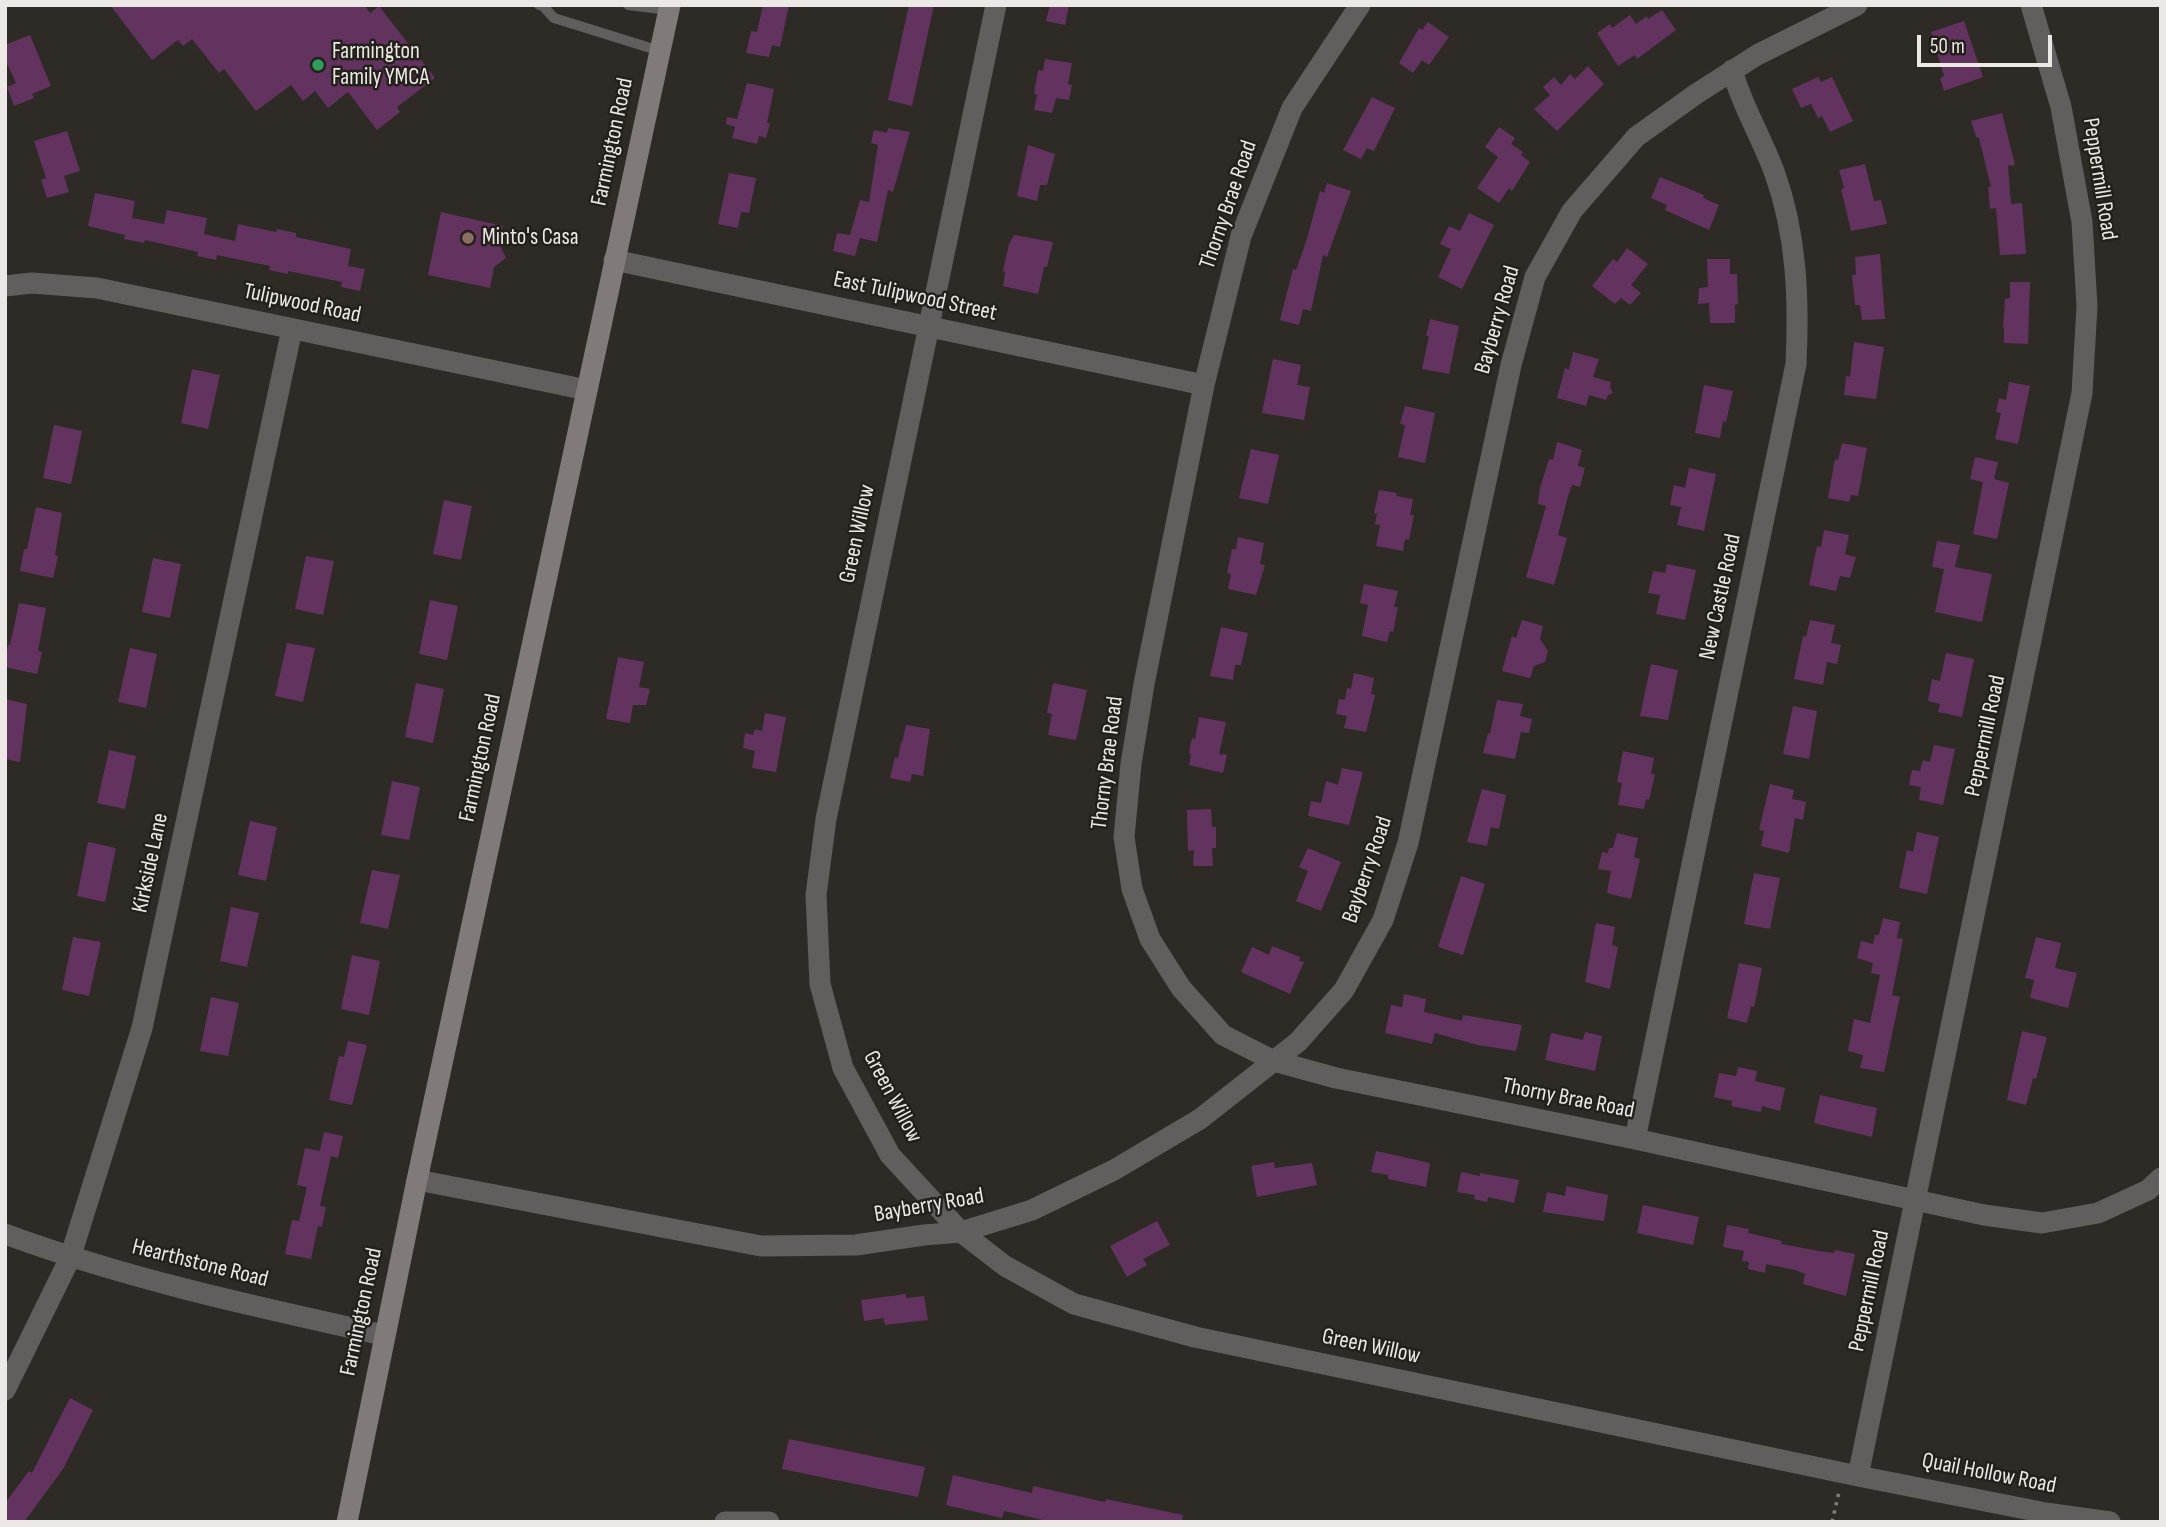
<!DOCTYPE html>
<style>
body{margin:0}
#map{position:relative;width:2166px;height:1527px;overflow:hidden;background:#2e2b26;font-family:"Sofia Sans Condensed",sans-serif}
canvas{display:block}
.frame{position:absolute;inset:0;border:7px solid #ebe8e5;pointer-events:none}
.scale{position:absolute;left:1917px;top:35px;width:135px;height:32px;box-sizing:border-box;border:4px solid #ebe8e5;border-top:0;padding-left:9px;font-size:21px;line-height:24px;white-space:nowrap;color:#ebe8e5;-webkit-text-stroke:5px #24211c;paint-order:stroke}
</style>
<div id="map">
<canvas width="2166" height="1527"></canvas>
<div class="frame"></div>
<div class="scale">50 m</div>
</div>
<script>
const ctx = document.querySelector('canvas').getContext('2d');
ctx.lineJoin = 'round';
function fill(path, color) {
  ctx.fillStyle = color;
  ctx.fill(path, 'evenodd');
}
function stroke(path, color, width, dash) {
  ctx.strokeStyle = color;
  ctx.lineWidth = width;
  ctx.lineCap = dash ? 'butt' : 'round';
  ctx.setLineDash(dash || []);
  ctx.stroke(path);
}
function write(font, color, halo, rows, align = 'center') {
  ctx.font = font + ' "Sofia Sans Condensed",sans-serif';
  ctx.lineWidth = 5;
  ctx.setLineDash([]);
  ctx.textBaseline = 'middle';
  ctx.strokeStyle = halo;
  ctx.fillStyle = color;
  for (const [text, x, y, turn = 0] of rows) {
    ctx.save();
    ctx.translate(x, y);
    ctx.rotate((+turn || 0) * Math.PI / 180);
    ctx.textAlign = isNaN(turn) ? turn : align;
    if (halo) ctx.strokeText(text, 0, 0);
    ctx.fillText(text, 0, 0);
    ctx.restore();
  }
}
fill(new Path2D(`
 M110,5H364L370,13L379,6L435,78L397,107L400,112L377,130L348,92L328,108L315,91L303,101L291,85L256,111L224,69L219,73L192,39L183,46L178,40L152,60Z
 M763,5H789L780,47L772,45L769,57L746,53L751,31L757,32Z
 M909,5H934L912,106L888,100Z
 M1050,5H1069L1065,25L1046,21Z
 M1662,10L1676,30L1637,59L1635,55L1618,66L1597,33L1610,24L1612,28L1630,15L1636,24L1647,16L1648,19Z
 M1964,21L1983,77L1944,91L1940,78L1944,76L1931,32Z
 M1428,22L1449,37L1429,65L1422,60L1413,73L1399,63L1419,28L1422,30Z
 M30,35L51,86L32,94L34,98L14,106L7,87L16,83L5,59V45Z
 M1045,59L1072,63L1068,84L1072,85L1069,100L1056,98L1052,113L1034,110L1037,95L1034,94L1038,70L1043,71Z
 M1588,66L1604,84L1557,131L1534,109L1550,95L1543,87L1554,77L1561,85L1570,74L1575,79Z
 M1818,77L1821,82L1832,77L1853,121L1830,132L1822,116L1818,118L1811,104L1801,108L1792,89Z
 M747,83L774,89L767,123H770L766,138L759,136L757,144L732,138L735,127L726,124L727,117L737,119Z
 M1372,97L1395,108L1374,151L1367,148L1361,159L1343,150Z
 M2002,113L2015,165L2008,166L2011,204L2022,203L2026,254L2000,255L1996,208L1990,209L1988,187H1991L1979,138L1976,137L1971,121Z
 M1499,127L1515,138L1511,144L1523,152L1521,155L1530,162L1512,191L1509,188L1499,203L1477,188L1498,157L1485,147Z
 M888,128L910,132L893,192L888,190L877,242L860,238L855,256L833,251L837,233L850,235L860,200L869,202L878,145L871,143L874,130L887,133Z
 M67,131L80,171L64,176L69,192L47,198L41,180L46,178L34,141Z
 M1028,145L1055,154L1047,185H1040L1037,201L1017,196Z
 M1865,164L1874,201L1881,200L1887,224L1851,231L1841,189L1844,188L1839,170Z
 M729,173L756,178L749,213L741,212L738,228L718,224Z
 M1660,177L1704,195L1703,198L1719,205L1709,230L1665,210L1667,205L1651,198Z
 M1327,183L1351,191L1327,257L1323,255L1311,311L1303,309L1299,325L1280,320L1293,269L1296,270L1306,242L1320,191L1324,193Z
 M95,193L135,201L132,218L164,224L167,210L207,218L204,234L235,241L238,224L276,232L277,229L296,233V237L351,249L348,266L365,269L360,291L341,287L342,282L288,271V274L269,270L270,266L217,255L216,260L197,256L198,252L145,240L144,243L124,239L125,235L88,226Z
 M441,212L503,226L499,244L506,258L494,267L490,288L428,275Z
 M1469,213L1494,225L1462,289L1438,277L1451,249L1440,244L1449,226L1460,231Z
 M1014,235L1053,242L1047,267H1044L1038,294L1003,286L1005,272L1003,271L1009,244Z
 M1627,248L1648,264L1631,285L1641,293L1630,305L1621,298L1615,304L1592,286L1613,259L1617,262Z
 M1880,254L1885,319L1862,320L1860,305H1855L1852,275H1856L1855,257Z
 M1707,259H1730V274H1737L1738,304L1735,305V323H1710L1709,303L1698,304L1699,288L1708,287Z
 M2010,282H2030L2028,344L2004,343V328H2003L2005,299L2010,298Z
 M1430,319L1459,326L1449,374L1422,369L1429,336H1426Z
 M1854,342L1884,347L1876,399L1844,395L1846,376L1850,377Z
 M1573,352L1599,359L1593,377L1611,382L1610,387L1613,393L1608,395L1606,400L1589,395L1586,406L1557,398L1565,368L1569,370Z
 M1273,359L1301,365L1297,385L1310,387L1304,420L1262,413Z
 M192,369L220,375L208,429L181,423Z
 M2009,382L2030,386L2018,444L1995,439L2001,413L1996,412L1999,398L2006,400Z
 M1704,385L1733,391L1726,422L1723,421L1720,438L1695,433Z
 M1405,406L1435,413L1425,463L1398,457L1405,425L1400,424Z
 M54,425L82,431L71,484L43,478Z
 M1557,442L1582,450L1578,466L1585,468L1580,487L1572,485L1568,496L1558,535L1567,538L1554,585L1526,577L1546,506L1538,504L1540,488L1549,459L1553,460Z
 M1842,443L1867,448L1858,496L1851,495L1849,502L1828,498L1835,459L1838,460Z
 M1251,449L1279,455L1268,504L1239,498Z
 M1975,457L1998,462L1994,479L2009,483L1997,539L1973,534L1983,482L1970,479Z
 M1689,468L1716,474L1704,531L1677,525L1681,507L1670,505L1674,485L1685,488Z
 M1379,490L1397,493L1396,496L1413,499L1410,515H1414L1409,540L1405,539L1403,551L1376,546L1380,525L1375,524L1377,514L1374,513Z
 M444,500L472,506L461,560L433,554Z
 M36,507L62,513L55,555L58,556L53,578L20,571L24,549H27Z
 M1824,530L1849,535L1845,554L1856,557L1850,578L1840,576L1836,591L1809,585L1817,546L1821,547Z
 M1238,537L1264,543L1260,564L1265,565L1256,595L1228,589L1231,574L1227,573L1232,549H1236Z
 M1937,541L1960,545L1955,567L1992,574L1982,622L1935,612L1944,569L1932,567Z
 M306,556L334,561L323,615L295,609Z
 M153,558L181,564L170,618L142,612Z
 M1667,564L1696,570L1685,620L1656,614L1660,595L1648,593L1653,571L1665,573Z
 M1364,584L1398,591L1394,607H1398L1393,632L1390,631L1387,642L1362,636L1368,605L1360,603Z
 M430,600L458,606L447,660L419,654Z
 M19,603L46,608L38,651L42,652L37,674L5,667L8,644L10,645Z
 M1522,620L1543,626L1540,639L1548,651L1545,662L1534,666L1530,678L1502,671L1512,636L1516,638Z
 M1810,620L1835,625L1831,643L1841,645L1837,664L1827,662L1823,685L1794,679L1803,636L1806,637Z
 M1221,627L1248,633L1241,665H1235L1233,680L1210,676Z
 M287,643L315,648L303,702L275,696Z
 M130,648L157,654L146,708L118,702Z
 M1946,653L1974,659L1962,717L1938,712L1940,704L1928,701L1932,679L1940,681Z
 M618,657L644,662L639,687L650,689L646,705H633L630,723L606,719Z
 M1651,664L1678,670L1668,720L1640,716Z
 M1354,673L1374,678L1371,694L1375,695L1366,732L1344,728L1347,716L1336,714L1339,699L1345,700L1347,688L1351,689Z
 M416,683L444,689L433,743L405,737Z
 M1053,683L1087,690L1076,740L1048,735L1052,714L1047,713Z
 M5,699L27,704L20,762L5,759Z
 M1497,700L1523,704L1520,716L1532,719L1529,733L1521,732L1515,759L1483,753L1488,733L1490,734Z
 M1793,706L1817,711L1809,759L1783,754Z
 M765,713L786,717L776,772L752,768L755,751L743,748L745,733L753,735L755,729L762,731Z
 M1199,717L1226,722L1219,754L1227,755L1223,773L1189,765L1191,754L1189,753L1192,738L1195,739Z
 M906,725L930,729L923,776L912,774L910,782L890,778L895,757L898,758L901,742L902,743Z
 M1934,745L1955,749L1943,805L1919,800L1921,787L1909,785L1912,770L1920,771L1923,760L1930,762Z
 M109,750L136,756L125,809L97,803Z
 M1623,751L1654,758L1651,774H1655L1649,800L1646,799L1644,809L1618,805L1622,783L1617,782Z
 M1342,768L1363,772L1349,825L1308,816L1311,801L1321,803L1326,781L1338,785Z
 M392,781L420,787L409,840L381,835Z
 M1770,784L1794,790L1792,799L1806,802L1803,820L1795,818L1789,853L1761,846L1764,831L1759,830Z
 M1482,789L1506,795L1499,829L1491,827L1487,846L1467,842Z
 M1211,809L1212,827H1216V848H1212L1213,866H1193L1194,850L1188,851L1187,810Z
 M250,821L277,827L266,881L238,875Z
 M1917,832L1939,837L1927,894L1899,888L1907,850L1913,852Z
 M1617,833L1638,838L1634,857L1640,859L1631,899L1607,893L1611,871L1598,869L1602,852L1608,853L1609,848H1613Z
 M88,842L116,848L105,902L77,896Z
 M1308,848L1341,862L1321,911L1296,901L1308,871L1299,867Z
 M372,870L400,875L388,929L360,923Z
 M1754,873L1780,878L1770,929L1744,924Z
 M1461,876L1485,884L1463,955L1438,947Z
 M231,907L259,913L247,967L220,961Z
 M1883,918L1900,922L1897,938L1903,939L1892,995L1900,997L1884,1072L1860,1068L1863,1055L1848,1051L1854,1019L1870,1023L1880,975L1871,973L1873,963L1857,958L1861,941L1873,944L1875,935H1879Z
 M1596,923L1615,927L1612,945L1618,947L1610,989L1585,982Z
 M73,937L101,942L89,996L62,990Z
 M2036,937L2061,943L2055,968L2077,973L2068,1008L2030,998L2034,980L2025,978Z
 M1272,946L1300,957L1299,961L1304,962L1290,994L1241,972L1252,947L1269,955Z
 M352,955L380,961L369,1015L341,1009Z
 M1739,963L1762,968L1754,1007L1751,1006L1747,1023L1727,1018Z
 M1404,994L1426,999L1424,1012L1462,1021L1463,1015L1522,1025L1516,1051L1478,1045L1435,1033L1432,1044L1385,1033L1391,1005L1402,1007Z
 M211,997L239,1003L228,1056L200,1051Z
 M2022,1031L2047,1037L2036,1079L2033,1078L2026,1105L2007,1100Z
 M1585,1032L1602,1036L1595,1071L1545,1060L1551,1033L1583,1040Z
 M348,1041L367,1045L352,1105L329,1100L339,1056L344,1057Z
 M1738,1067L1757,1071L1755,1081L1785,1088L1780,1111L1762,1106L1761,1112L1731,1106L1732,1101L1714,1097L1719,1073L1736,1076Z
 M1820,1095L1877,1108L1872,1137L1814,1123Z
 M324,1132L343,1136L338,1158L331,1156L320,1206L326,1207L322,1227L318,1226L311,1259L285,1254L292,1220L299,1221L307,1187L297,1185L305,1148L320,1151Z
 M1376,1151L1430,1163L1426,1187L1388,1179V1175L1371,1172Z
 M1274,1162L1275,1168L1312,1163L1317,1185L1257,1197L1251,1166Z
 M1461,1172L1480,1176V1173L1519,1180L1514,1203L1488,1197L1487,1202L1474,1199L1475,1195L1457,1192Z
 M1566,1186L1608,1195L1604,1221L1543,1212L1547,1192L1565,1196Z
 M1643,1205L1699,1217L1693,1245L1637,1233Z
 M1157,1221L1170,1245L1143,1259L1147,1265L1127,1277L1110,1246Z
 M1727,1225L1749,1229L1748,1233L1782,1241L1781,1244L1819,1251L1834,1253L1835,1250L1855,1254L1846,1296L1803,1284L1805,1274L1795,1270L1766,1264L1765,1273L1748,1269L1749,1262L1742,1261L1744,1251L1723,1247Z
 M906,1294V1298L924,1296L928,1320L885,1325L883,1318L864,1321L861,1300Z
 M70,1398L93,1410L63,1469L24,1522H5V1503L29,1471L32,1473Z
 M789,1439L925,1467L918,1497L782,1469Z
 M953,1475L1032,1493L1033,1486L1105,1502L1106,1499L1183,1515L1182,1522H1052L1004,1511L1002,1518L946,1505Z`), '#62335e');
stroke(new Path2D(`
 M1832,1522L1839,1492`), '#7f7c78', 3.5, [3.5, 5]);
stroke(new Path2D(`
 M539,5L543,6L554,18L660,51
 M628,5L669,10`), '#625e5d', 10);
stroke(new Path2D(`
 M996,5L840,752L826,819L816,895L820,984L843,1068L890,1155L961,1232L1005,1266L1074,1304L1195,1337L1858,1476L2046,1513L2110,1522
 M1360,5L1292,108L1241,236L1204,385L1144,684L1131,764L1124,837L1132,889L1150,939L1181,988L1223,1035L1274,1061L1336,1078L1635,1139L1984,1215L2042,1223L2098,1213L2148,1190L2161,1178
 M614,260L1204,385
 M5,286L32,283L97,288L587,390
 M1635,1139L1796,364C1799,299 1797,236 1775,174C1762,138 1742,106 1732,70
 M417,1180L761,1246L856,1245L924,1235L961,1232L1032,1210L1114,1170L1200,1119L1298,1042L1344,990L1383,920L1408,843L1511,365L1535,277L1572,211L1636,137L1696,94L1757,55L1857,5
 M5,1234C127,1279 257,1307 384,1335
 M5,1390L70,1258L142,1028L292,329
 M1858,1476L2082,393L2087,306L2082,222L2061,107L2031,5
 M725,1522H769`), '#625e5d', 21);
stroke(new Path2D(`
 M347,1522L417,1180L670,5`), '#807b79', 21);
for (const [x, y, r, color] of [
 [318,65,7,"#2e9e5b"],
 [468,238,7,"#8d6e63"]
]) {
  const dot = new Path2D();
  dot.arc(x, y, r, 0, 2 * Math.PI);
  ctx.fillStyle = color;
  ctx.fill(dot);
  stroke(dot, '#24211c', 2.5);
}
write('23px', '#ebe8e5', '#24211c', [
 ["Farmington",332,52],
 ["Family YMCA",332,78],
 ["Minto's Casa",482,238]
], 'left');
write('23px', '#ebe8e5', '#24211c', [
 ["Farmington Road",613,142,-78],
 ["Peppermill Road",2099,179,81],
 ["Thorny Brae Road",1229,205,-71],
 ["East Tulipwood Street",915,297,12],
 ["Tulipwood Road",302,304,12],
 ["Bayberry Road",1498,320,-74],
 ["Green Willow",858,534,-78],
 ["New Castle Road",1721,597,-78],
 ["Peppermill Road",1986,736,-78],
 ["Farmington Road",481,758,-78],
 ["Thorny Brae Road",1108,763,-83],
 ["Kirkside Lane",151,863,-78],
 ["Bayberry Road",1368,870,-71],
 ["Green Willow",892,1097,62],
 ["Thorny Brae Road",1568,1099,11],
 ["Bayberry Road",929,1206,-10],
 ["Hearthstone Road",200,1264,14],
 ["Peppermill Road",1870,1291,-78],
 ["Farmington Road",362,1312,-78],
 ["Green Willow",1371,1347,12],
 ["Quail Hollow Road",1989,1474,11]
]);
</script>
